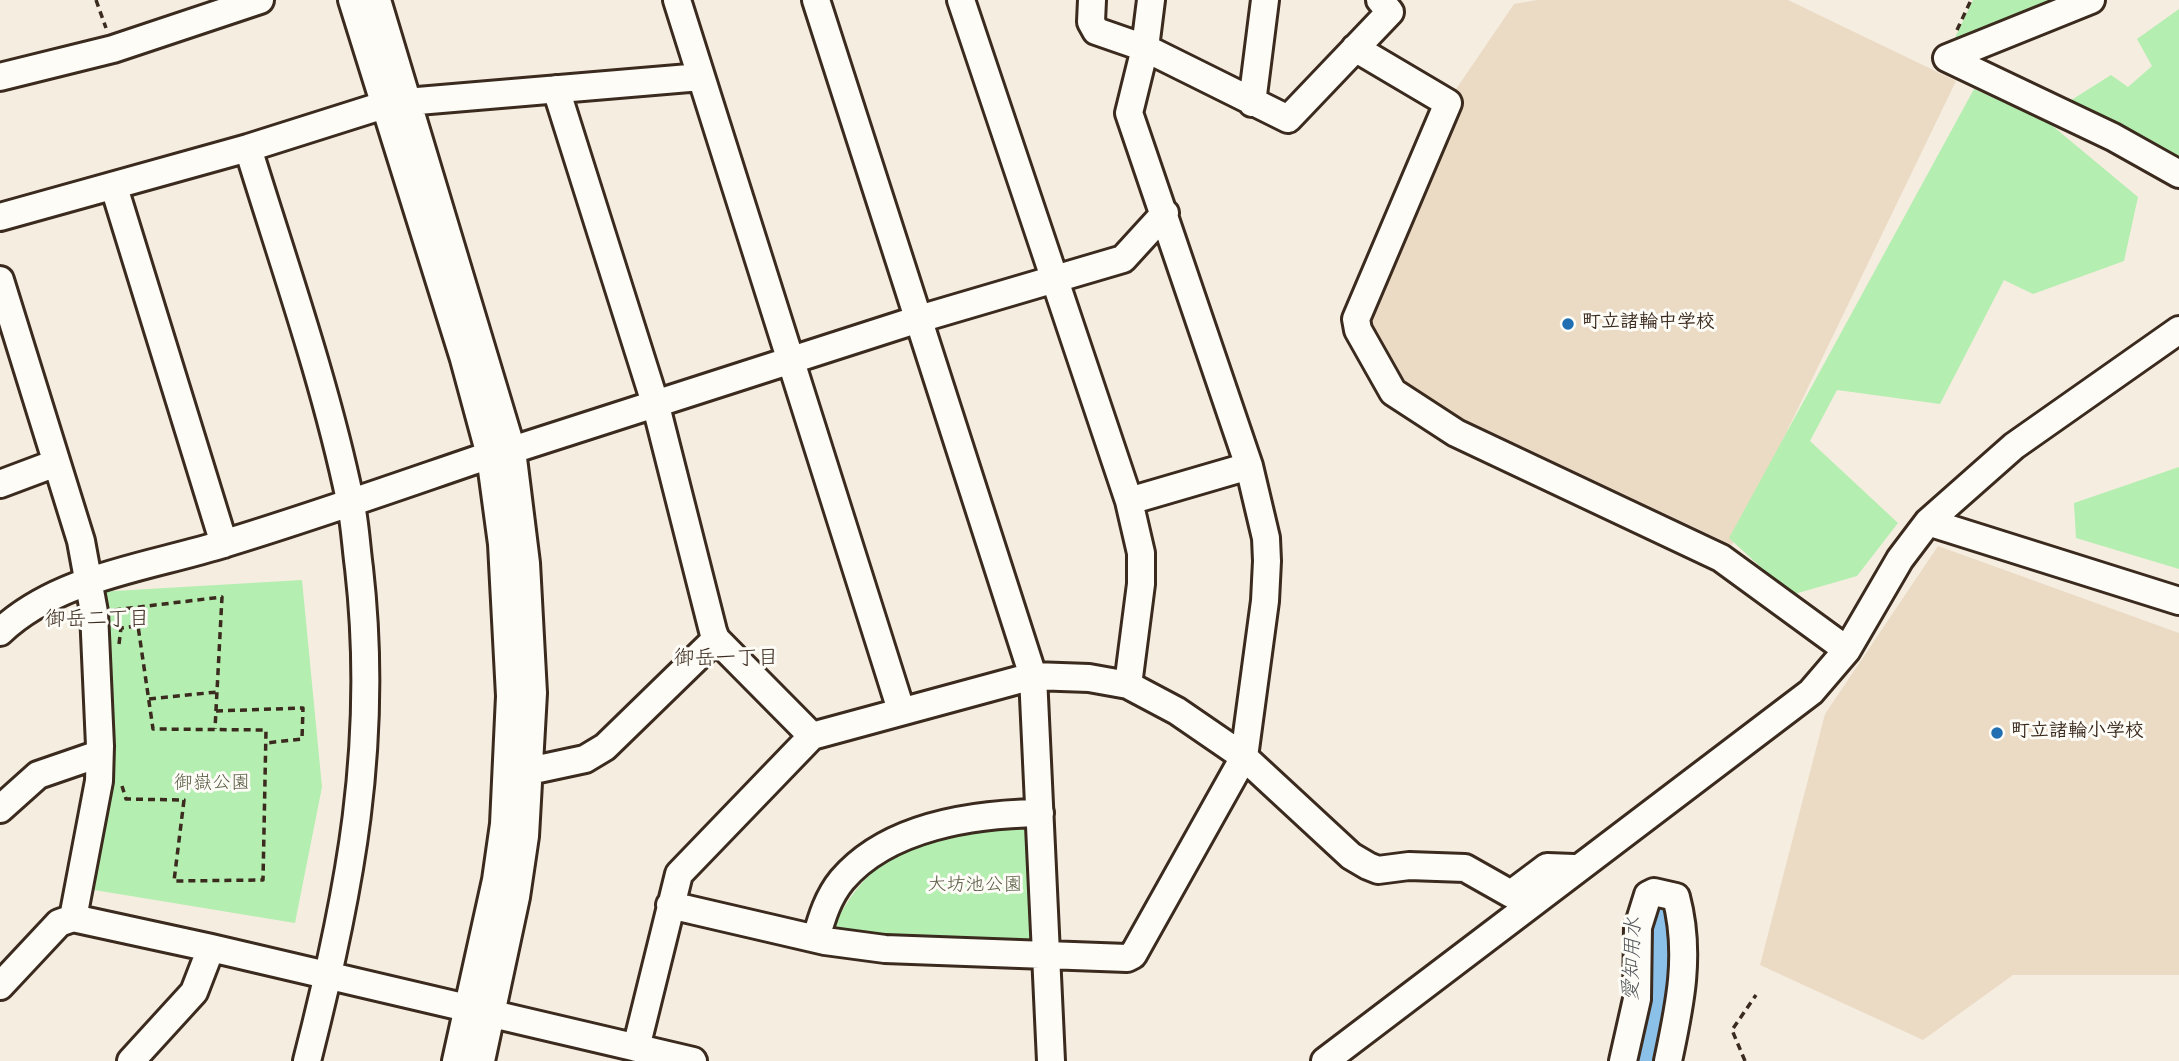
<!DOCTYPE html>
<meta charset="utf-8">
<style>
body{margin:0}
canvas{display:block;background:#f5ede0}
</style>
<canvas width="2179" height="1061"></canvas>
<script>
const ctx = document.querySelector('canvas').getContext('2d');
ctx.lineJoin = 'round';
function fill(path, color) {
  ctx.fillStyle = color;
  ctx.fill(path, 'evenodd');
}
function stroke(path, color, width, dash) {
  ctx.strokeStyle = color;
  ctx.lineWidth = width;
  ctx.lineCap = dash ? 'butt' : 'round';
  ctx.setLineDash(dash || []);
  ctx.stroke(path);
}
function write(font, color, halo, rows, align = 'center') {
  ctx.font = font + ' "Gochi Hand","Klee One",sans-serif';
  ctx.lineWidth = 6;
  ctx.setLineDash([]);
  ctx.textBaseline = 'middle';
  ctx.strokeStyle = halo;
  ctx.fillStyle = color;
  for (const [text, x, y, turn = 0] of rows) {
    ctx.save();
    ctx.translate(x, y);
    ctx.rotate((+turn || 0) * Math.PI / 180);
    ctx.textAlign = isNaN(turn) ? turn : align;
    if (halo) ctx.strokeText(text, 0, 0);
    ctx.fillText(text, 0, 0);
    ctx.restore();
  }
}
fill(new Path2D(`
 M1537,0H1788L1956,81L1732,545L1396,387L1363,321L1454,92L1514,4Z
 M1938,546L2179,633V975H2013L1923,1040L1760,965L1825,714Z`), '#ebdbc5');
fill(new Path2D(`
 M1973,0H2075L1951,46Z
 M2179,9V162L2065,104L2111,75L2128,87L2152,66L2137,39Z
 M1974,89L2049,123L2138,197L2124,261L2033,294L2004,280L1940,404L1837,390L1810,441L1898,523L1857,576L1791,595L1729,538Z
 M2179,467V569L2076,538L2074,503Z
 M302,580L322,787L295,923L88,889L97,592Z
 M1018,819L1030,824V942C964,942 899,935 832,933C868,844 935,838 1018,819Z`), '#b5eeb1');
stroke(new Path2D(`
 M1645,1061L1659,998V899`), '#8bc1e9', 19);
const minor = new Path2D(`
 M352,0L464,359L490,455L502,544L510,696L504,824L496,880L456,1061
 M377,0L512,450L526,563L533,693L525,836L516,897L481,1061
 M677,0L901,710
 M816,0L1033,676L1051,1061
 M961,0L1129,501L1141,553V584L1128,685
 M1092,0L1091,22L1096,31L1145,48L1288,119L1390,12L1380,0
 M2091,0L1947,58L2113,137L2179,174
 M1355,48L1448,103L1356,319L1358,330L1393,392L1456,433L1721,558L1847,650
 M0,77L113,49L260,0
 M556,89L656,406L713,631L716,639L812,736
 M406,102L701,77
 M1252,103L1265,0
 M248,148C284,265 325,381 350,500C355,522 356,546 359,568C379,743 350,893 307,1061
 M114,187L224,544
 M0,217L248,148L384,105
 M0,280L81,541L94,612L100,746L99,781L73,918
 M512,450L919,319L1123,259L1165,213
 M0,484L56,463
 M1129,501L1249,466
 M1928,522L2179,601
 M0,632C59,576 151,567 226,543C315,516 402,485 490,455
 M529,771L585,759L605,747L716,639
 M0,809L38,775L99,754
 M670,905L825,941L885,949L1127,958L1133,955L1244,757L1265,601L1267,561L1266,538L1249,466L1129,113L1145,48L1151,0
 M816,938C822,917 828,897 842,880C888,826 974,814 1040,813
 M0,986L59,923L73,918L211,948L693,1061
 M636,1048L679,874L812,736L1033,676L1089,678L1128,685L1177,711L1244,757L1351,856L1368,866L1378,870L1409,866L1465,868L1511,894L1547,867L1574,868
 M131,1061L194,992L211,948
 M1325,1061L1811,692L1847,650L1900,559L1928,522L2014,446L2179,330
 M1623,1061L1637,999L1638,927L1648,895L1654,892L1676,897C1691,953 1680,1005 1668,1061`);
stroke(minor, '#3b2a1e', 32);
stroke(new Path2D(`
 M96,0L106,28
 M1957,30L1971,0
 M114,610L222,597L215,729
 M119,644L121,628L138,626L153,729L266,730L263,880L174,881L184,800L126,799L122,786
 M149,699L217,692
 M216,711L303,708L302,739L266,743
 M1745,1061L1732,1030L1756,995`), '#3b2a1e', 3.5, [7, 5]);
stroke(minor, '#fdfcf7', 26);
for (const [x, y, r, color] of [
 [1568,324,7,"#1f6fb2"],
 [1997,733,7,"#1f6fb2"]
]) {
  const dot = new Path2D();
  dot.arc(x, y, r, 0, 2 * Math.PI);
  ctx.fillStyle = color;
  ctx.fill(dot);
  stroke(dot, '#fdfcf7', 2.5);
}
write('bold 19px', '#3b2a1e', '#fdfcf7', [
 ["町立諸輪中学校",1582,324],
 ["町立諸輪小学校",2011,733]
], 'left');
write('19px', '#5a5b43', '#fdfcf7', [
 ["御嶽公園",212,785],
 ["大坊池公園",975,887]
]);
write('21px', '#3b2a1e', '#fdfcf7', [
 ["御岳二丁目",97,622],
 ["御岳一丁目",726,661]
]);
write('italic 21px', '#53575b', '#fdfcf7', [
 ["愛知用水",1635,959,-88]
]);
</script>
